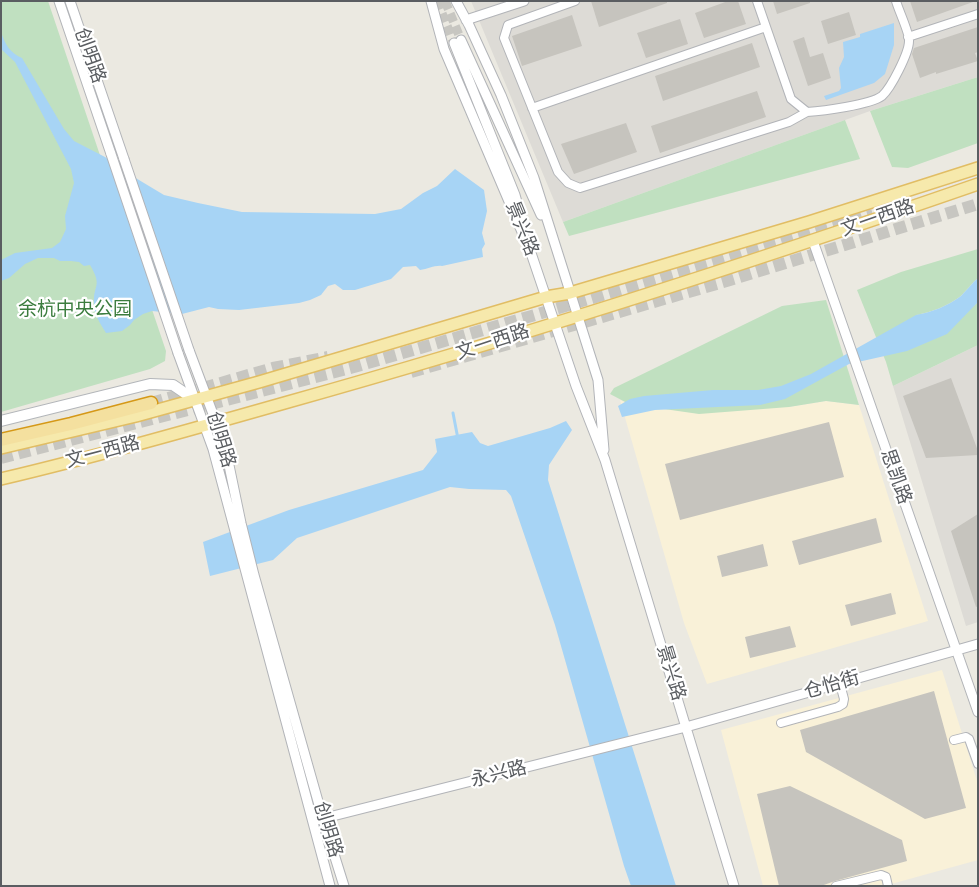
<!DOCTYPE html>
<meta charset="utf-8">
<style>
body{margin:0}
#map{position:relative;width:979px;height:887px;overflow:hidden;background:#ebe9e1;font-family:"Titillium Web",sans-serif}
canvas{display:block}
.frame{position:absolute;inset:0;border:2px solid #5a5d61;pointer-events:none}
</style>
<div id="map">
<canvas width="979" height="887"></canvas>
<div class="frame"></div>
</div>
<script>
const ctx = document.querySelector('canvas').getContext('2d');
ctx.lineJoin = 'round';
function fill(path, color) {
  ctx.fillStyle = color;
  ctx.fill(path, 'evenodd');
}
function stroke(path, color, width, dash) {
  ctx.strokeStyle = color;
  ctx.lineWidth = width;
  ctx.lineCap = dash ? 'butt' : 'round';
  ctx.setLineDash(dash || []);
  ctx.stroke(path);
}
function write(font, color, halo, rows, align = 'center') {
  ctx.font = font + ' "Titillium Web","Noto Sans SC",sans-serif';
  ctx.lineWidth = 4.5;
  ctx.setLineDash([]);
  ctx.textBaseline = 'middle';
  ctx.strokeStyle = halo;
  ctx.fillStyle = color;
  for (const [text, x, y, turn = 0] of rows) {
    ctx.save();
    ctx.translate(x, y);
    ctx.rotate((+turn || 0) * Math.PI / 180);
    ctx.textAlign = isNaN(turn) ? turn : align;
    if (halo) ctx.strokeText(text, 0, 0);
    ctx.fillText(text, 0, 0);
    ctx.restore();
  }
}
fill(new Path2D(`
 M620,400L629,404L789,407L826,401L859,405L928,621L707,684L684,623Z
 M942,670L978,784V860L884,886H763L721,730Z`), '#f9f1d8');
fill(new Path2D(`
 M471,1H978V77L870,111L563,222Z
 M978,345V622L966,626L893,386Z`), '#dddbd6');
fill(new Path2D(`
 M1,1H48L166,351L165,361L150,369L1,412Z
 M978,77V143L908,168L892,167L870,111Z
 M845,120L860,159L569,236L563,222Z
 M978,249V278C972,283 967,290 961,296C948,306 932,312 916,315L971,308L978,302V345L893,386L886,362L857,290L901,272Z
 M826,300L859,405L826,401L789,407L699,414L629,404L610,394L614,388L782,306Z`), '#c0e0c0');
fill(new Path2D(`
 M894,23V45L885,74L874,83L826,100L824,96L839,91L841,88L839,68L844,57L843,42L860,37V34Z
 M1,32C5,44 10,53 22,58L64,129L74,141L105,157L124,171L164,195L198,203L242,212L375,214L401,209L423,193L437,186L455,169L484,190L487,211L482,233L485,244L482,249L483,257L442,266C435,265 428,269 420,270L416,266L403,267L391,279L355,290H343L335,284L328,286L321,295L310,300L299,303L239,310L218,309L209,307L182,314L152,311L143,314L134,320L130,325L122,331L106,333C100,323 94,315 94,303C93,284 103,287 90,265L84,266L79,262L71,261H60L54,258H38L25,264L9,278L1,281V260L15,253L52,248L60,242L66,229L65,216L74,183L71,169L15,62L1,49Z
 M978,278V302L947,334L907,351L849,364L785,399L760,405L655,410L622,417L618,406L630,399L644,396L713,390H758L781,386L811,374L916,315C932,312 948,306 961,296C967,290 972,283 978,278Z
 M566,421L572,430L549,465L548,480L676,886H631L624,866L555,625L511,496L506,490L469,489L450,487L297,538L273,560L210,576L203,542L289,510L423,470L437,452L435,439L472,432L480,443L488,446L550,428Z`), '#a7d4f5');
stroke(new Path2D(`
 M453,413L458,439`), '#a7d4f5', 3);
fill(new Path2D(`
 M591,1H667V3L599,27Z
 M728,1H738L746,24L704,38L695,13Z
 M773,1H810V3L777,14Z
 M910,1H973V2L917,22Z
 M849,12L856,35L828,44L821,21Z
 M572,15L582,46L522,66L512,36Z
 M680,19L688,44L646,58L637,33Z
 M978,27V52L975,53L978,61L936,74V72L920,78L912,54L914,48Z
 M804,37L810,57L823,53L831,78L808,86L793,41Z
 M752,43L760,67L663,101L655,76Z
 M757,91L766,117L660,153L651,126Z
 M626,123L637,152L574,174L561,144Z
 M951,378L978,451V455L926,458L903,396Z
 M829,422L844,477L680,520L665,464Z
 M978,514V606L976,607L951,531Z
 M876,518L882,542L799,565L792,541Z
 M763,544L768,566L722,577L717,556Z
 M891,593L896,614L851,626L845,605Z
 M790,626L796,647L750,658L745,637Z
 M934,691L966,808L925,819L806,752L800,730Z
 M790,786L902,840L907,861L835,881L821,886H779L757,794Z`), '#c6c4be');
stroke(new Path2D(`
 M437,1L454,43
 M445,1L461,40`), '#c7c6c1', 9, [9, 4.5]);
stroke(new Path2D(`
 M411,372L730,280L978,204
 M151,403L273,368L328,357
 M1,458L354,367L528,317L873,215`), '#c7c6c1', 12, [12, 6]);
const minor = new Path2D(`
 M575,1L508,25L504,38L558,172L568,183L580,188L789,122L807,112
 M757,1L791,99L807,112C822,111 870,105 882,96C891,88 909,53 909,41C910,34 898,9 896,1
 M908,37L978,14
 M532,108L766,27
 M781,723L838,707L843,704L844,699L840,684
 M954,740L966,737L969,739L978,764
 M836,886L881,875L886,877L888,886`);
const tertiary = new Path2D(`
 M59,1L111,154
 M70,1L124,159
 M431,1L444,49L531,253L576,386L605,460L734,886
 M456,1L469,25L501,95L534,178L598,380L604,450
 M466,20L524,1
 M461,40L541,215
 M454,43L515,195L522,220
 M813,241L978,712
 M189,350L225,446L241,523L254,575L323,819L344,886
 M178,353L213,449L330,886
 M313,821L686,727L978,644`);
const secondary = new Path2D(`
 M1,421L150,384L173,385L195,400`);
const primary = new Path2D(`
 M1,448L136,416L259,382L546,297L570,293L809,222L978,168
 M1,479C98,456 193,429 288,402C520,337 750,263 978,184`);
const trunk = new Path2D(`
 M1,440L71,424L151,403`);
stroke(minor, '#b2b4b8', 10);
stroke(tertiary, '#b2b4b8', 11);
stroke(secondary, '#b3b6ba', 12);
stroke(primary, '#e1bd64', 14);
stroke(trunk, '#d59817', 15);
stroke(minor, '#fff', 8);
stroke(tertiary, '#fff', 9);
stroke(secondary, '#fff', 10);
stroke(primary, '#f6e9ac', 11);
stroke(trunk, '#f4e09f', 12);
const tertiaryBridge = new Path2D(`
 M111,154L178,353
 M124,159L189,350`);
stroke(tertiaryBridge, '#b2b4b8', 11, []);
stroke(tertiaryBridge, '#fff', 9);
write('19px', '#5a5d61', '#fff', [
 ["创明路",89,56,70],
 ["文一西路",878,219,-19],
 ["景兴路",521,229,68],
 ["文一西路",493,343,-18],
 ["创明路",220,440,73],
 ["文一西路",103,453,-15],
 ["思凯路",895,477,70],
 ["景兴路",670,673,73],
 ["仓怡街",832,686,-16],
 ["永兴路",499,775,-14],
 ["创明路",327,830,73]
]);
write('19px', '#3c7d3f', '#fff', [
 ["余杭中央公园",75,310]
]);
</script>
